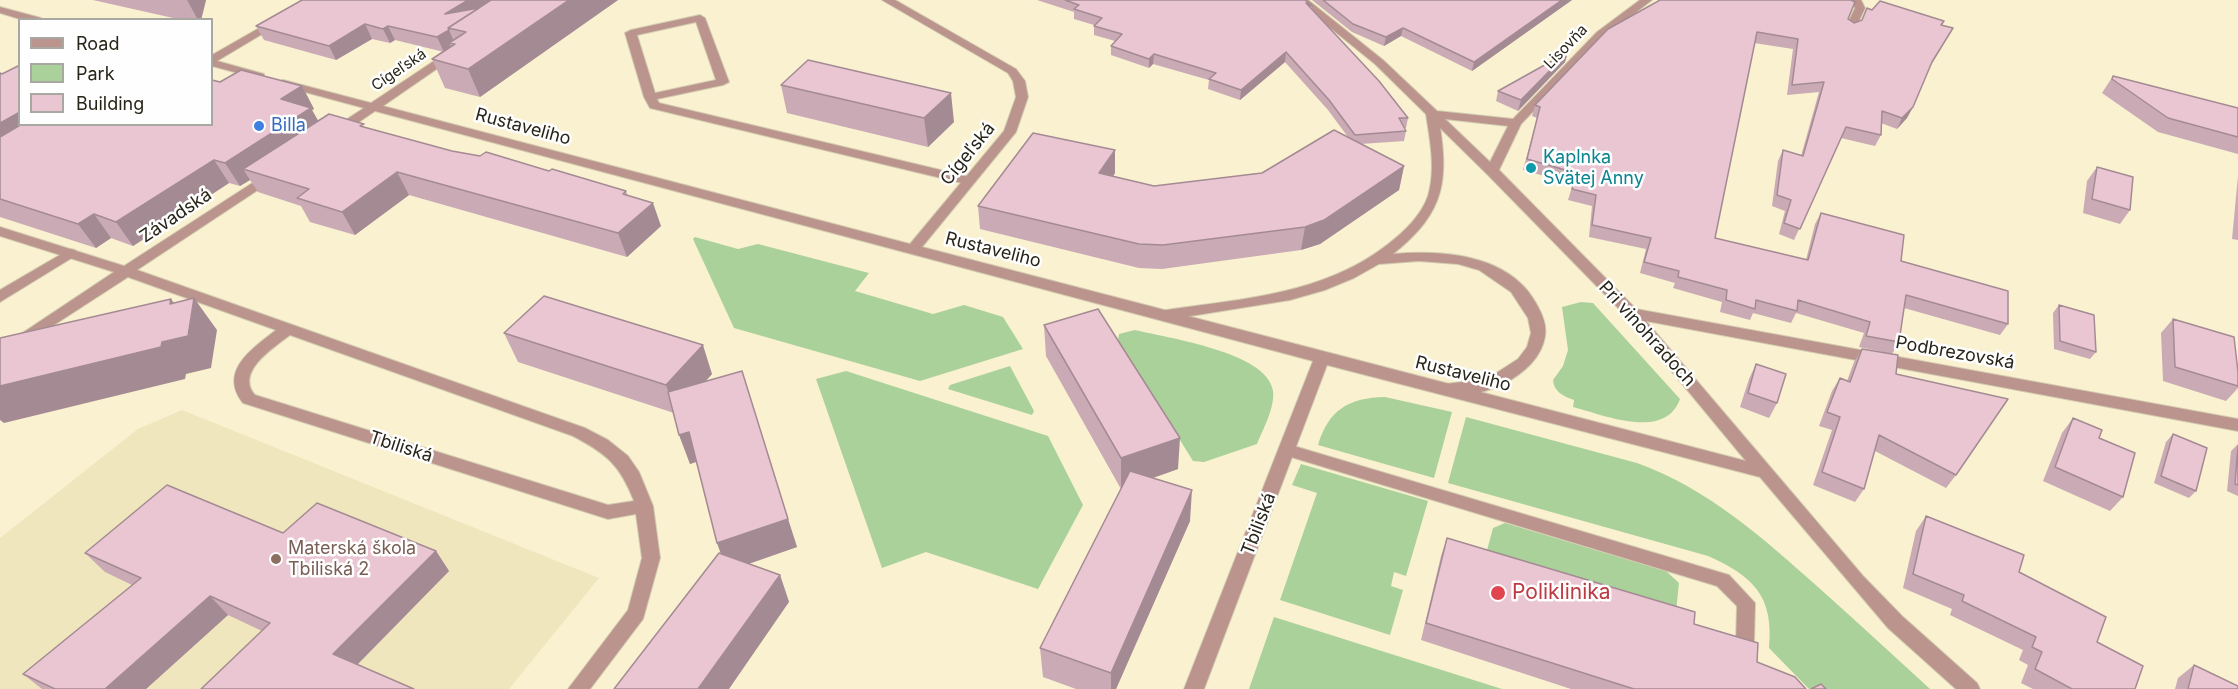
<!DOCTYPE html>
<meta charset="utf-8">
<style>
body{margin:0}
#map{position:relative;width:2238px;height:689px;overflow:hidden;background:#f9f1d0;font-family:Inter,sans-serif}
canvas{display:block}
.legend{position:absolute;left:18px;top:18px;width:195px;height:108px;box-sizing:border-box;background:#fefefe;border:2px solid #a8a7a2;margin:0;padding:8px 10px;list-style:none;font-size:18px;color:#282518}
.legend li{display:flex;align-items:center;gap:12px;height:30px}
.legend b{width:30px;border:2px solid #a8a7a2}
</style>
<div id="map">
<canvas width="2238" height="689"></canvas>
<ul class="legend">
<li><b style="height:8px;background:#bb948e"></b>Road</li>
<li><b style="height:16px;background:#abd19b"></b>Park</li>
<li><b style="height:16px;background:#eac6d2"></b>Building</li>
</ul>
</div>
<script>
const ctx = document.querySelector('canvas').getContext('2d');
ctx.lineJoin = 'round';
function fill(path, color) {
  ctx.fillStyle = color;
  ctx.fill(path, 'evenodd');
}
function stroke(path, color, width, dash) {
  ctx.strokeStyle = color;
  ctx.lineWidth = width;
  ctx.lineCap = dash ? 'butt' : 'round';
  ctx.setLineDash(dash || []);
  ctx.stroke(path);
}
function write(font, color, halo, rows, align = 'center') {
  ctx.font = font + ' Inter,sans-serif';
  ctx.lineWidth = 5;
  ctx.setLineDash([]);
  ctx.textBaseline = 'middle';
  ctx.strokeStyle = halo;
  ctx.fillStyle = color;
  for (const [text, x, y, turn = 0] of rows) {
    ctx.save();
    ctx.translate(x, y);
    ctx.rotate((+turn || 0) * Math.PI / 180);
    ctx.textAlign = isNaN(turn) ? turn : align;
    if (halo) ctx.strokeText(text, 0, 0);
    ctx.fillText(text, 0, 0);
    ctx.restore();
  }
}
fill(new Path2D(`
 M182,410L599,578L509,689H0V538L138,429Z`), '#efe6bd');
fill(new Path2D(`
 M695,237L738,249L758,244L869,273L855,291L933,314L964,305L1003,317L1023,349L920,381L734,328L693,239Z
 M1581,302L1593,303L1680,399C1665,441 1604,415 1573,407L1574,400C1563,396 1554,392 1553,380L1563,366L1568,350L1562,307Z
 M1135,330C1167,338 1268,352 1273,391C1275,408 1263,429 1257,444L1204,462L1193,461L1118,340L1119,334Z
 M1010,366L1034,411L1032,415L948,389L950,385Z
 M846,371L1048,436L1083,505L1038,589L926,552L882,568L816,379Z
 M1385,397L1452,412L1434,478L1318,445C1329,409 1349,398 1385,397Z
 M1466,417L1637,463C1707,488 1763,538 1818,587C1856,621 1893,655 1930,689H1809L1769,648C1774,596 1753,576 1708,556L1448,483Z
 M1301,464L1428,501L1406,576L1394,572L1391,586L1403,590L1390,635L1280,600L1317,493L1292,485Z
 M1505,523L1666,571L1679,583L1676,612L1486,554L1493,528Z
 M1274,617L1502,689H1249Z`), '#abd19b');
const lane = new Path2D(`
 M700,15L705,18L729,82L723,85L657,99L659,103L970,177L976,181L970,185L650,108L644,97L625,33L631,30ZM696,22L716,80L655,93L637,35Z
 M1432,110L1438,114C1449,179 1447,211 1393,254C1443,250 1510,254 1537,305C1542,314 1547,325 1545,336C1539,377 1475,404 1437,393L1435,389L1437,385L1487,379L1518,359L1527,347L1531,333L1528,318L1511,292L1479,270L1458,264L1419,261L1379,264L1354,278L1325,290L1290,300L1166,320L1161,319L1159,315L1161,311L1166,310C1243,299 1324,294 1387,245C1404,232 1421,216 1428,196C1436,169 1430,141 1426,114Z
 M70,249L75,250L77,253L75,256L0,302V290Z
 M1287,444L1729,575L1755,603L1754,642L1752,648L1745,650L1738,648L1736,642L1737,606L1717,586L1281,454L1279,450L1281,446Z`);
const street = new Path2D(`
 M882,0H895L1016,69L1025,81L1028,97L1016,132L922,247L1746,461L1626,316L1487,174L1375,64L1296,0H1308L1383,60L1437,111L1513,119L1597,32L1640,0H1652L1605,36L1521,124L1499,170L1636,309L2238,419V431L1646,321L1863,576L1902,616L1977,683L1980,689H1956L1888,628L1760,477L1327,365L1204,689H1184L1313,361L375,111L340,135H332V129L364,108L279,85L277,83L283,80L371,103L446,53H454V57L383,106L910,244L1004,131L1016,97L1013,81L1008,73ZM1445,119L1508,126L1490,162Z
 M1851,0H1861L1865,8L1855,29L1850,32L1845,29L1855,8Z
 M0,7L41,18L42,20H23L0,13Z
 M275,19L279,20V24L217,61L264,74V78L260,79L212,66V55Z
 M271,171L276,172L277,175L276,178L137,270L585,428L608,440L628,456L639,472L653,506L660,558L643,619L590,689H568L628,610L642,558L636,514L608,519L243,403C218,371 252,349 276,330L128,277L0,360V348L114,272L0,236V227L124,266ZM290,335L573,436C607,454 620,465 634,501L608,505L255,395C235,372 273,348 290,335Z`);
stroke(lane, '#d3ccaf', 2);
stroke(street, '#d3ccaf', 2);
fill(lane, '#bb948e');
fill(street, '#bb948e');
fill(new Path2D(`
 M93,0H206L201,20H182Z
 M618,0L480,97L445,88L432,59L444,52L395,40L390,43L372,39L336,60L264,40L256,26Z
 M1037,0H1305L1312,6V9L1408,118L1406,128H1404L1406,131L1404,141L1361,144L1404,166L1399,190L1320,244L1301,250L1162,269L1139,268L980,229L978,206L1115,150V173L1113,176L1154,186L1262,173L1348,137L1328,110L1285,62L1240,100L1208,89L1209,80L1153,64L1149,68L1111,55V46L1115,41L1094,35V25L1074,19V12Z
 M1312,0H1572L1472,71L1401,36L1384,46L1352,32Z
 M1872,10L1944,21L1942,25L1947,38L1930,67L1913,107L1907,118L1897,129L1881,123V135L1875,146L1841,138L1794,240L1779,234L1785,211L1772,206L1778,161L1783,150L1801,156L1819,92L1787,95L1793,49L1754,43L1715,238L1806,260L1815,224L1821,213L1901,261L2008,324L2000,335L1904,308L1899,342L1892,354L1859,347L1864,333L1796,313L1791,323L1753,313L1750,320L1720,312L1722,302L1673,288L1675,283L1640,273L1646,249L1589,237L1592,206L1568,200L1573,184L1523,170L1537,118L1532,116L1535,105L1608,29L1848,19L1854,23L1862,20Z
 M1568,52L1565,62L1518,111L1496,101L1498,91Z
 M0,73L2,74L20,124L220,82L302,86L314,109L312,110L318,121L366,128L452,151L549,171L626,191L628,196L661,226L627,257L409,195L355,235L310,222L301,206L258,192L250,180L240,186L229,183L133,246L111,238L96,248L0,217Z
 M2113,76L2238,108V154L2158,132L2102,93Z
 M781,85L954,122L928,147L787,113Z
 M2097,167L2130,210L2120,224L2083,213L2087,181Z
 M2238,176V240L2232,239Z
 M2059,305L2096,352L2090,359L2054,349L2053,313Z
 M2173,319L2238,372V388L2226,401L2163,381L2161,333Z
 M1044,325L1178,469L1153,478L1190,521L1116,689H1076L1043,677L1040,648L1121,489L1046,356Z
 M504,333L712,374L705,382L788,519L797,547L749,564L780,575L789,602L721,553L717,543L696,462L690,464L674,413L518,362Z
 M1862,349L1896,374L1956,475L1946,488L1875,451L1864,489L1855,502L1813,485L1832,430L1819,426L1832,391L1840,378L1847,381L1854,362Z
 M1756,364L1777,403L1769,418L1740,407L1749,379Z
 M2073,418L2099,438L2123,497L2110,511L2043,481L2062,433Z
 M2173,434L2196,491L2189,498L2154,483L2166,442Z
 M2238,444V496L2227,491L2231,451Z
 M1926,516L2019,572L2097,642L2135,689H2033L2021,683L2028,665L2019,660L2023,650L1950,615L1952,609L1903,588L1916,531Z
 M283,533L436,551L449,571L357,665L262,631L228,615L146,689H42L23,674L132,585L105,572L85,553Z
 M1447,538L1694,624L1757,662L1806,689H1571L1421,640L1441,556Z
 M2194,665L2238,689H2175L2178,678Z`), '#c9aab5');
fill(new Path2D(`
 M187,0H206L201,20H198Z
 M468,0H496L466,32L445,14Z
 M569,0H618L480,97L468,69Z
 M1562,0H1572L1472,71L1474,62Z
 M365,24L372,39L336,60L329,46Z
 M388,26L395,40L390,43L383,29Z
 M1403,28L1401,36L1384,46L1386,37Z
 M449,30L455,44L449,43L451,47L444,52L437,37Z
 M1286,52L1285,62L1240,100L1241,90Z
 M1568,52L1565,62L1518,111L1521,100Z
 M1154,54L1153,64L1149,68V59Z
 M302,86L314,109L312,110L324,131L243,169L250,180L240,186L225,163L281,99Z
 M951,93L954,122L928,147L924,118Z
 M1913,107L1907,118L1897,129L1902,118Z
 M20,112V124H56L0,156V123Z
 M1115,150V173L1100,197L1099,173Z
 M214,160L229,183L133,246L116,222Z
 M1404,166L1399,190L1320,244L1301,250L1305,227Z
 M397,172L409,195L355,235L342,212Z
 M653,203L661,226L627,257L618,233Z
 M94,214L111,238L96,248L78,224Z
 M194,298L217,330L211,368L186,374L185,379L4,423L0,420V386L162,342L171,299L190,325Z
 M703,345L712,374L676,414L666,385Z
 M689,432L699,461L690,464L679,435Z
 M1180,438L1178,469L1121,489V458Z
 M1192,490L1190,521L1116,689H1111V673Z
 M788,519L797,547L727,571L717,543Z
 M436,551L449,571L349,673L333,654Z
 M780,575L789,602L729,689H698Z
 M210,596L228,615L146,689H105Z`), '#a48b93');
const building = new Path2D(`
 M302,0H468L445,14L479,8L448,28L449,30L437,37L388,26L383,29L365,24L329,46L256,26Z
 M491,0H569L468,69L432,59L455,44L449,43L466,32L448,28Z
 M1065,0H1305L1312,6L1306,3L1379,81L1408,118H1399L1406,131L1355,135L1329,100L1286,52L1241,90L1209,79L1216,73L1154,54L1149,59L1111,46L1122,34L1094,26L1102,18L1074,9L1079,5Z
 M1323,0H1562L1474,62L1403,28L1386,37L1353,24Z
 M1660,0H1851L1855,2L1848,19L1854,23L1862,20L1867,8L1872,10L1880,1L1944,21L1941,25L1953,28L1932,62L1913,107L1902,118L1882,111L1881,135L1846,127L1800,229L1784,223L1791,200L1777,195L1783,150L1803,156L1824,82L1792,85L1798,39L1757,32L1715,238L1808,260L1821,213L1904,235L1901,261L2008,291V324L1906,295L1899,342L1866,336L1870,322L1798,300L1797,311L1756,300L1755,309L1726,300L1727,290L1678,277L1679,271L1644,262L1651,238L1592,225L1596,195L1572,189L1576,173L1527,159L1540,107L1535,105L1608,29Z
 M1568,52L1521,100L1498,91Z
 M808,60L951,93L924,118L781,85Z
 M20,65V112L0,123V73L2,74Z
 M241,70L302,86L281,99L311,108L225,163L214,160L116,222L94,214L78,224L0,199V137L22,124H212V80L220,82Z
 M2113,76L2238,108V137L2168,118L2112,79Z
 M329,114L364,124L360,126L452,151L480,156L486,152L549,171L552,169L626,191L623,194L653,203L618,233L397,172L342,212L297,198L309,189L243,169Z
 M1334,130L1404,166L1324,220L1305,227L1163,245L1139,244L978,206L1033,133L1115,150L1099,173L1154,186L1262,173Z
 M2097,167L2133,177L2130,210L2092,199Z
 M544,296L703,345L666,385L504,333Z
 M194,298L188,336L162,342L161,347L0,386V338L171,299L170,304Z
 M2059,305L2094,315L2096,352L2060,341Z
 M1098,309L1180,438L1121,458L1044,325Z
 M2173,319L2234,337L2238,372V386L2175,367Z
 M1862,349L1898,355L1896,374L2008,399L1956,475L1879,435L1864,489L1822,472L1840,417L1827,412L1840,378L1850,382Z
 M1756,364L1786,374L1777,403L1748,393Z
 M742,371L788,519L717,543L689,432L679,435L668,392Z
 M2073,418L2102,430L2099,438L2135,453L2123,497L2055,467Z
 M2173,434L2207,448L2196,491L2161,476Z
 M2238,446V485L2235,484Z
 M1130,471L1192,490L1111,673L1040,648Z
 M167,485L283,533L317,503L436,551L333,654L414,689H201L270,623L210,596L105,689H55L23,674L141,578L85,553Z
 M1926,516L2024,555L2019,572L2106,617L2097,642L2143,666L2135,689H2072L2035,669L2042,652L2032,647L2036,637L1962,601L1964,595L1913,574Z
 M1447,538L1695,612L1694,624L1758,643L1757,662L1795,677L1806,689H1634L1426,623Z
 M719,553L780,575L698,689H614Z
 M2194,665L2238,686V689H2188Z
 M1821,684L1826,689H1811Z`);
fill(building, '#eac6d2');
stroke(building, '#a48b93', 1.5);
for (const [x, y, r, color] of [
 [259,126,6,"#3f7fe0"],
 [1531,168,6,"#0f9aa8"],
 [276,559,6,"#8d6e63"],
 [1498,593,8,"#e0444e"]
]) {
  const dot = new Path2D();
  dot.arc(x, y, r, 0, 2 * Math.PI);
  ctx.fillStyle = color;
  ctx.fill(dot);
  stroke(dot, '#fefefe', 2);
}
write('15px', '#282518', '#fefefe', [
 ["Lisovňa",1566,47,-46],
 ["Cígeľská",399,70,-34]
]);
write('18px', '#366cbe', '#fefefe', [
 ["Billa",271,126]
], 'left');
write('18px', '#282518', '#fefefe', [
 ["Rustaveliho",523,127,15],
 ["Cígeľská",968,154,-51],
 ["Závadská",176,216,-34],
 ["Rustaveliho",993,250,14],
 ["Pri vinohradoch",1647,334,48],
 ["Podbrezovská",1955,353,10],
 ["Rustaveliho",1463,374,14],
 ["Tbiliská",401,447,18],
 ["Tbiliská",1259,524,-69]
]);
write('18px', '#0d838f', '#fefefe', [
 ["Kaplnka",1543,158],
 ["Svätej Anny",1543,179]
], 'left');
write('18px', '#785e54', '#fefefe', [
 ["Materská škola",288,549],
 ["Tbiliská 2",288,570]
], 'left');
write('21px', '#be3a42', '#fefefe', [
 ["Poliklinika",1512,593]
], 'left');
</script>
